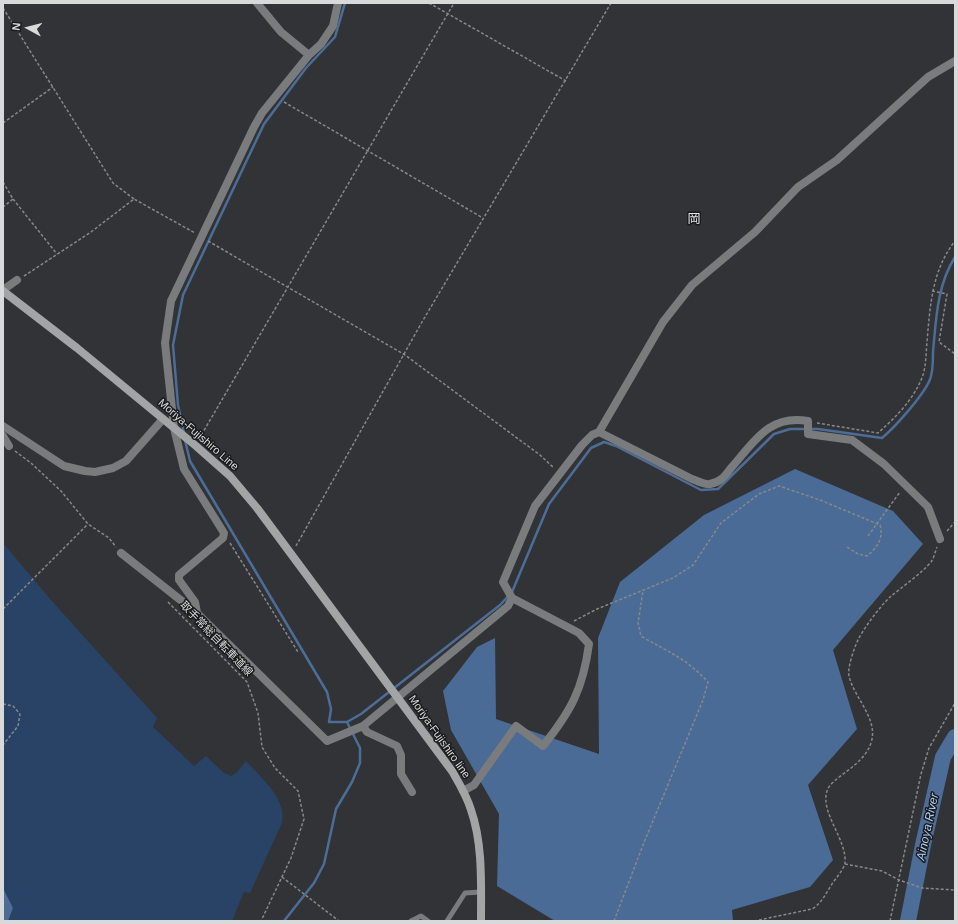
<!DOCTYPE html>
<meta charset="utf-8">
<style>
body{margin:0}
#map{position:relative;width:958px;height:924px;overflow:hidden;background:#313336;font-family:Helvetica,sans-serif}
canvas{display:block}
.frame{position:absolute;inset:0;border:4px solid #d8d9db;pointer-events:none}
.north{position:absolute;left:8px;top:8px;width:40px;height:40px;-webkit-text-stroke:3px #1a1b1c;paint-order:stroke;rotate:277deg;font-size:11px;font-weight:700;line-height:16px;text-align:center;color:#d8d9db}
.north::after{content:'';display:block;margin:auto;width:14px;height:18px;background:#d8d9db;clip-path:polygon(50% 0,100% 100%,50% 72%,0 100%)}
</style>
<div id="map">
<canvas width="958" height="924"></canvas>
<div class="frame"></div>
<div class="north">N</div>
</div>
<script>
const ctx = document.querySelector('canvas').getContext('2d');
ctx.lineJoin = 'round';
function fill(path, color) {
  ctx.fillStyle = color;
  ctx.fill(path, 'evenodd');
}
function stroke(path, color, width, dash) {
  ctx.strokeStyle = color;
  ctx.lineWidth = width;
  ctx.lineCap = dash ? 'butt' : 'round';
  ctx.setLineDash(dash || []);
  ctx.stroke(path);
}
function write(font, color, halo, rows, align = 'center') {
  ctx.font = font + ' Helvetica,"Noto Sans JP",sans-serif';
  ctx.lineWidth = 3;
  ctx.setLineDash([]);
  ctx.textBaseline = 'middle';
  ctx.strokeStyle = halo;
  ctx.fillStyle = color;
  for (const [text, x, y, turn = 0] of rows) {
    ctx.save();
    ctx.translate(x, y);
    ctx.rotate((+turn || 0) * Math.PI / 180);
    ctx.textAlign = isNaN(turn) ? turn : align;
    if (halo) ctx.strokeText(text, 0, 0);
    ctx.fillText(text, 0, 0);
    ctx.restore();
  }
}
fill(new Path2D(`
 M3,543L51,600L157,718L153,727L194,766L206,756L224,773L231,776L236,773L246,761C261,778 287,798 282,823L250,893L244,892L232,921H8L13,908L3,888Z`), '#284365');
fill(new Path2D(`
 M795,469L893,511L923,544L833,650L857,729L808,785L833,860L810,887L732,910L733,921H555L497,886L499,814L451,730L443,691L477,647L495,638L496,719L599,754L598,638L620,582L704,515Z`), '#4a6b95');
fill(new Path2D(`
 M3,888L13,908L8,921H3Z`), '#4c6d97');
stroke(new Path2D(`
 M184,433L178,405L173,345L183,295L264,124L306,68L335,37L345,3
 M185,440L190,461L327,692L331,709L329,722H347L361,714L500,605L512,592L549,504L591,448L604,442L616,446L701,490L718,489L774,434L790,429H818L882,438C894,428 928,391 931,376C933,369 933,360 933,352C936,320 937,285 955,257
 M284,921L314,883L324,864L336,809L352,782L360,763V748L347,722`), '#4c6d97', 2.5);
stroke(new Path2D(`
 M908,921L923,845L943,757L955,737`), '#4c6d97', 16);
stroke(new Path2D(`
 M429,3L566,81
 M3,8L113,183L134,199
 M284,102L483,218
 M3,123L53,87
 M3,182L13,199L3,207
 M13,199L57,254
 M208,241L405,355L540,455L554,468
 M24,276L91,232L134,199L195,233
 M932,291L947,294L939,342L955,354
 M817,423L878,433C896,417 915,398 923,375C926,366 926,352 927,342C930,306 932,270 955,241
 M199,439L454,3
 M15,451L31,463L61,491L88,524L109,538L116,547
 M947,531L955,522
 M868,536L900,492
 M230,543L298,652
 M296,546L422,322L611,3
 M168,602L247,682L258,713L262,747L275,768L298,791L304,819L291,858L261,921
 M3,609L88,524
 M574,621L597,609L673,578L693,565L721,523L759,494L779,486L820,500L880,525C884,538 877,548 867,556L858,554L847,547
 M3,704L13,706L20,714L18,726L3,745
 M845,864L882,871L899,880L922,888L955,890
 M282,877L339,921
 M614,921L643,845L703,700L708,682C686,658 668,652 641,636L638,623L643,591
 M754,921L812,909C822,903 826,893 832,884C836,878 844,869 845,863C847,839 820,813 827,791C831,777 863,767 871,743C879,719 854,698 849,676C847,668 855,645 859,638C867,624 878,609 890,597C902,587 922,573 931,562C934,558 935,552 937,547
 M890,921L921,774L929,748L955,703`), '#87888b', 1.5, [3, 2]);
stroke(new Path2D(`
 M411,921L421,916L428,921
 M447,921L465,893L481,892`), '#7a7b7c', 5);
stroke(new Path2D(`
 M257,3L281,32L309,55
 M3,290L17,280
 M3,426L64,466L85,471L95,472L113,468L126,461L163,419
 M599,432L692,479C698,481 705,485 710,484C721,482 725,476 731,468C754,442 769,414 808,421V434L852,440L884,464L928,507L940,539
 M3,436L9,446
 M121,553L197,613L327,741L363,726L508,606L512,598L503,582L535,506L582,445L592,435L599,432L663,322L692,285L755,232L798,187L837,160L928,77L955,61
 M197,613L195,602L179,580V575L223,538L224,533L184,469L174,428L165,343L171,301L254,127L262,113L309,55L321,44L333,26L338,3
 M363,726L367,732L397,746L401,755V774L412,792
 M463,791L474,785L516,726L543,746C571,711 583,689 589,644L579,633L512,598`), '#7a7b7c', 8);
stroke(new Path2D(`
 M3,291L77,348L196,446L230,476L257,508L452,771C459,783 467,796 471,810C483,844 481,885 481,921`), '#a2a4a5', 8);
write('11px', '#d8d9db', '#1a1b1c', [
 ["Moriya-Fujishiro Line",198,435,41],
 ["取手常総自転車道線",216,639,46],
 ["Moriya-Fujishiro line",439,737,55]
]);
write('italic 12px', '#b1cff7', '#1a1b1c', [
 ["Ainoya River",928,827,-78]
]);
write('13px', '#e2e4e7', '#1a1b1c', [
 ["岡",694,219]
]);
</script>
